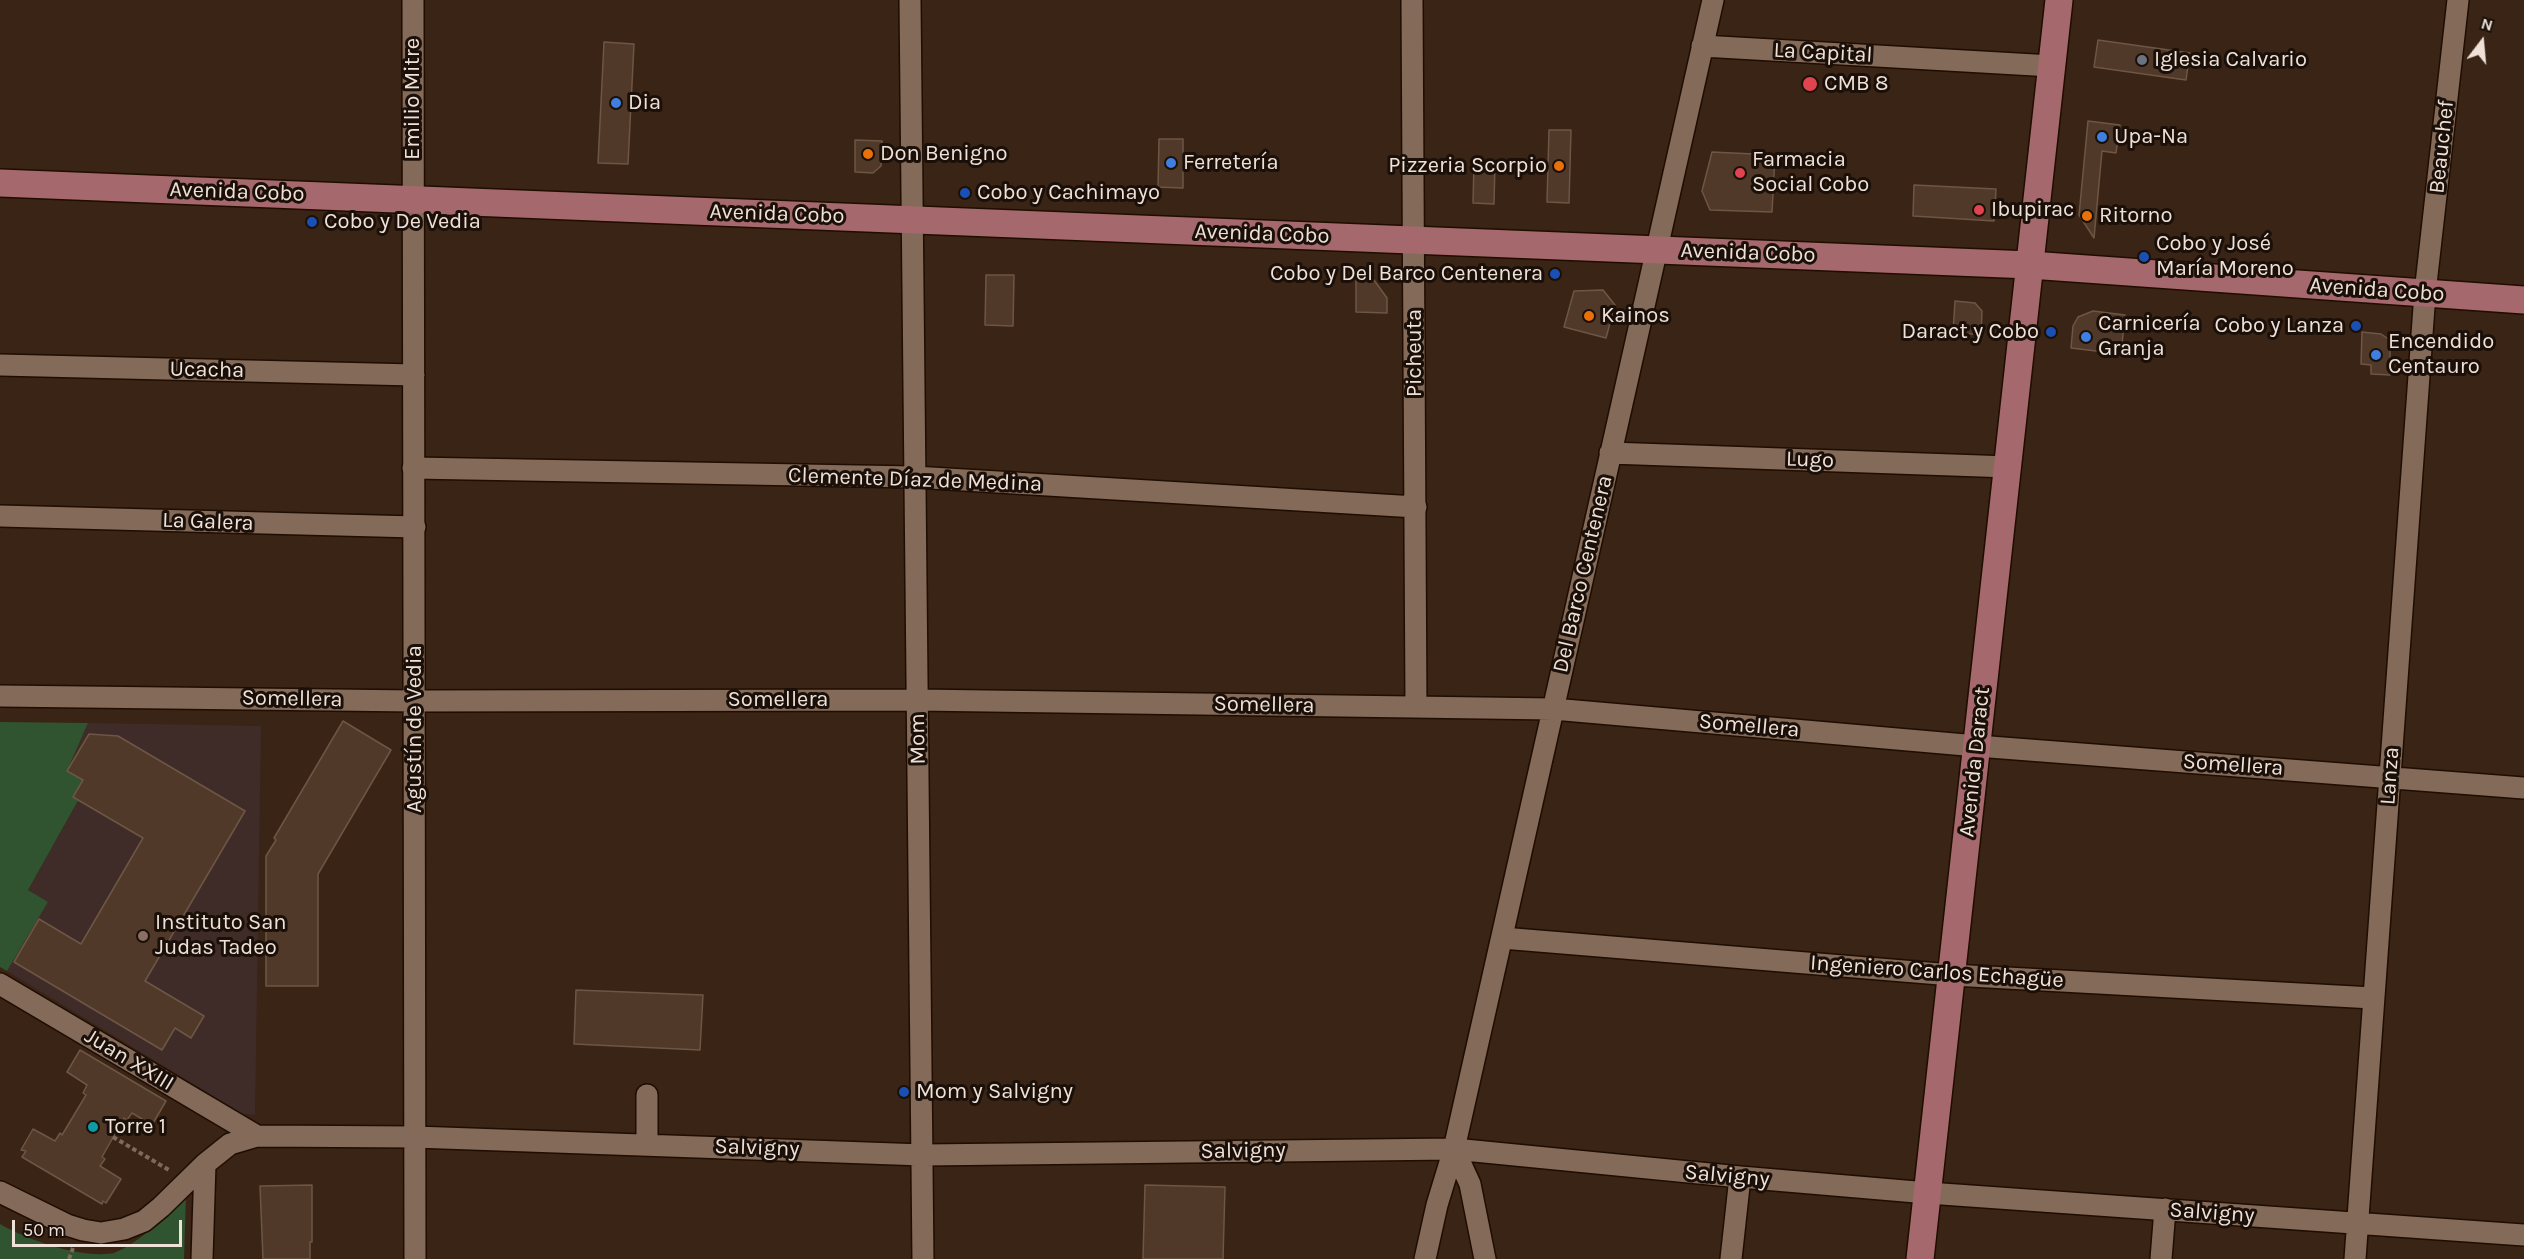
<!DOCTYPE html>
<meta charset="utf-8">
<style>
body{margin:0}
#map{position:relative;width:2524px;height:1259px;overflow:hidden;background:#392415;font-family:Karla,sans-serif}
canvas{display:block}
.north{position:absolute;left:2452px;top:12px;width:60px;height:60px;-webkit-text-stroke:4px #1a1009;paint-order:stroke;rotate:16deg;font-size:16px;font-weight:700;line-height:24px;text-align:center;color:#efe1d7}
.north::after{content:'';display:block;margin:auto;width:21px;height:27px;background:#efe1d7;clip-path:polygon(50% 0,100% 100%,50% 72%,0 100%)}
.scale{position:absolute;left:12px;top:1220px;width:170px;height:27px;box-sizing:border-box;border:3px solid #efe1d7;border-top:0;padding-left:8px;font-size:18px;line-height:21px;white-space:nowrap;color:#efe1d7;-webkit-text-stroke:4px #1a1009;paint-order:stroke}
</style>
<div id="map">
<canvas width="2524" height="1259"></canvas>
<div class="north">N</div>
<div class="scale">50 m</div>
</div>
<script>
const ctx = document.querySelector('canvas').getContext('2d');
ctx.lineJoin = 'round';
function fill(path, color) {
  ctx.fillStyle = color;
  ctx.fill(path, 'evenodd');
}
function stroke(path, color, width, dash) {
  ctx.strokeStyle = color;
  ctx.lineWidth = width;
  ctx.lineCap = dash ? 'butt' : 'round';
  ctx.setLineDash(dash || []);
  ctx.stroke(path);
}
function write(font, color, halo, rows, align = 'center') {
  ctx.font = font + ' Karla,sans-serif';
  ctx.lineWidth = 6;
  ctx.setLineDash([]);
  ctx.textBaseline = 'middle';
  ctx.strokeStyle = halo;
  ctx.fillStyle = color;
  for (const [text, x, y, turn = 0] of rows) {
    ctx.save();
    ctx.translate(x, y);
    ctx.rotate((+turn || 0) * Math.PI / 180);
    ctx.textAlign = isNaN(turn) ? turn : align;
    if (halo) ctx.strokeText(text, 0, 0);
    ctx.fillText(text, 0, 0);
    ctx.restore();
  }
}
fill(new Path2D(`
 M88,723L261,726L255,1115L243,1114L7,971L48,902L28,890L88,784L67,771Z`), '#3f2c29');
fill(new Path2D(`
 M0,722L88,723L67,771L88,783L28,890L48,902L7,971L0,967Z
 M186,1195L184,1259H0V1224C28,1240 81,1259 114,1253C143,1241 164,1216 186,1195Z`), '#305430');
const building = new Path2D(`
 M2098,40L2190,53L2186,80L2094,67Z
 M604,42L634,44L628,164L598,163Z
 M2088,121L2120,125L2116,153L2102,151L2094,238L2079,215Z
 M1549,130H1571L1569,203L1547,202Z
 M1159,139H1183V188L1158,187Z
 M855,140L882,141L881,166L873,173L855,172Z
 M1712,152L1775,155L1772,212L1710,210L1702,191Z
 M1474,163H1495L1494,204L1473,203Z
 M1914,185L1996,189L1994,221L1913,216Z
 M986,275H1014L1013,326L985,325Z
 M1356,279L1374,280L1387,298V313L1356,312Z
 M1603,290L1615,305L1606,338L1564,327L1574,291Z
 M1955,301L1975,303L1982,311L1981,335L1953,332Z
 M2093,311L2125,315L2121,354L2071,348L2073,326L2078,317Z
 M2362,332L2381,334L2390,340V375L2371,374V365L2361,364Z
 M343,721L391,750L318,874V986H266V856L276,840L274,838Z
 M89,734L118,736L245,811L145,981L204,1016L191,1038L175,1028L162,1050L14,962L39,919L81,944L143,838L73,797L83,780L67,771Z
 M576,990L703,995L700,1050L574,1044Z
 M80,1050L166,1101L152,1125L132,1113L127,1120L124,1118L102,1157L105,1159L100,1166L121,1179L106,1203L103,1201L102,1204L22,1157L26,1151L21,1150L33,1129L55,1141L60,1133L62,1135L86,1095L83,1093L87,1085L67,1072Z
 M312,1185V1242H310V1259H263L260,1186Z
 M1145,1185L1225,1187L1223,1259H1143Z`);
fill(building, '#503929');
stroke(building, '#6e5645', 1.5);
const minor = new Path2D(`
 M413,0L415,1259
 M910,0L923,1259
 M1412,0L1416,707
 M1702,46L2052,66
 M0,365L414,375
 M1610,453L2009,467
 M413,468L914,477L1416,507
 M0,516L415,527
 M0,696L415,701L917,700L1553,709L1977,746L2524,788
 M1502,938L1952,975L2373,998
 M0,984L257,1136
 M647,1144V1095
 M1454,1149L1470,1184L1485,1259
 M0,1192L67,1225L83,1230L101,1233L124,1229L144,1221L161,1207L205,1164L230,1144L257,1136L415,1137L923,1155L1454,1149L1740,1177L1928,1193L2524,1235
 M202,1259L205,1164
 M1425,1259L1437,1205L1454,1149L1713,0
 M1731,1259L1740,1177
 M2161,1259L2165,1209
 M2355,1259L2425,293L2458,0`);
const major = new Path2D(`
 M0,183L2030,265L2524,300
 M1920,1259L2059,0`);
stroke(minor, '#200d01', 24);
stroke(major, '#200d01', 30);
stroke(new Path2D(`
 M113,1137L169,1170
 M69,1259L73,1248`), '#7d6a5d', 4, [4.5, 3]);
stroke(minor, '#836a59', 21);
stroke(major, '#a5696d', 27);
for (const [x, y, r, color] of [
 [2142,60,6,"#6b7280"],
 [1810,84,8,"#e0444e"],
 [616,103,6,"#3f7fe0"],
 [2102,137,6,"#3f7fe0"],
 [868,154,6,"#e8710a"],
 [1171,163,6,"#3f7fe0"],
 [1559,166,6,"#e8710a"],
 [1740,173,6,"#e0444e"],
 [965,193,6,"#1a4fb4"],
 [1979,210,6,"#e0444e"],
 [2087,216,6,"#e8710a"],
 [312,222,6,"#1a4fb4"],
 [2144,257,6,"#1a4fb4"],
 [1555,274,6,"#1a4fb4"],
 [1589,316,6,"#e8710a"],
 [2356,326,6,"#1a4fb4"],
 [2051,332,6,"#1a4fb4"],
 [2086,337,6,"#3f7fe0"],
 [2376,355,6,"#3f7fe0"],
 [143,936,6,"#8d6e63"],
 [904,1092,6,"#1a4fb4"],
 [93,1127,6,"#0f9aa8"]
]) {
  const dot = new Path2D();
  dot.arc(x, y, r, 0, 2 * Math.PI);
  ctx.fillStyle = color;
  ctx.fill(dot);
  stroke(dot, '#1a1009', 2);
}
write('22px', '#efe1d7', '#1a1009', [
 ["La Capital",1823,53,3],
 ["Emilio Mitre",413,99,-90],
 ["Beauchef",2442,147,-84],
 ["Avenida Cobo",237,192,2],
 ["Avenida Cobo",777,214,2],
 ["Avenida Cobo",1262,234,2],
 ["Avenida Cobo",1748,253,2],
 ["Avenida Cobo",2377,290,4],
 ["Picheuta",1415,353,-90],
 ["Ucacha",207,370,1],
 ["Lugo",1810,460,2],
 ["Clemente Díaz de Medina",915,480,2],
 ["La Galera",208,522,2],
 ["Del Barco Centenera",1583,574,-77],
 ["Somellera",292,699,1],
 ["Somellera",778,700],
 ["Somellera",1264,705,1],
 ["Somellera",1749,726,5],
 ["Agustín de Vedia",415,729,-90],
 ["Mom",918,739,-91],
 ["Avenida Daract",1975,762,-84],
 ["Somellera",2233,765,4],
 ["Lanza",2390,776,-86],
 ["Ingeniero Carlos Echagüe",1937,972,4],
 ["Juan XXIII",129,1060,31],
 ["Salvigny",757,1148,2],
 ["Salvigny",1243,1151,-1],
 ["Salvigny",1727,1176,5],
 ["Salvigny",2212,1213,4]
]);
write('22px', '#efe1d7', '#1a1009', [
 ["Iglesia Calvario",2154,60],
 ["CMB 8",1824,84],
 ["Dia",628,103],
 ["Upa-Na",2114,137],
 ["Don Benigno",880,154],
 ["Farmacia",1752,160],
 ["Social Cobo",1752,185],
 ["Ferretería",1183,163],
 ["Pizzeria Scorpio",1547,166,"right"],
 ["Cobo y Cachimayo",977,193],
 ["Ibupirac",1991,210],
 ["Ritorno",2099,216],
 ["Cobo y De Vedia",324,222],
 ["Cobo y José",2156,244],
 ["María Moreno",2156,269],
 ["Cobo y Del Barco Centenera",1543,274,"right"],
 ["Kainos",1601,316],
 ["Carnicería",2098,324],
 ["Granja",2098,349],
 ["Cobo y Lanza",2344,326,"right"],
 ["Daract y Cobo",2039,332,"right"],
 ["Encendido",2388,342],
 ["Centauro",2388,367],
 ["Instituto San",155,923],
 ["Judas Tadeo",155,948],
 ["Mom y Salvigny",916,1092],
 ["Torre 1",105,1127]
], 'left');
</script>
